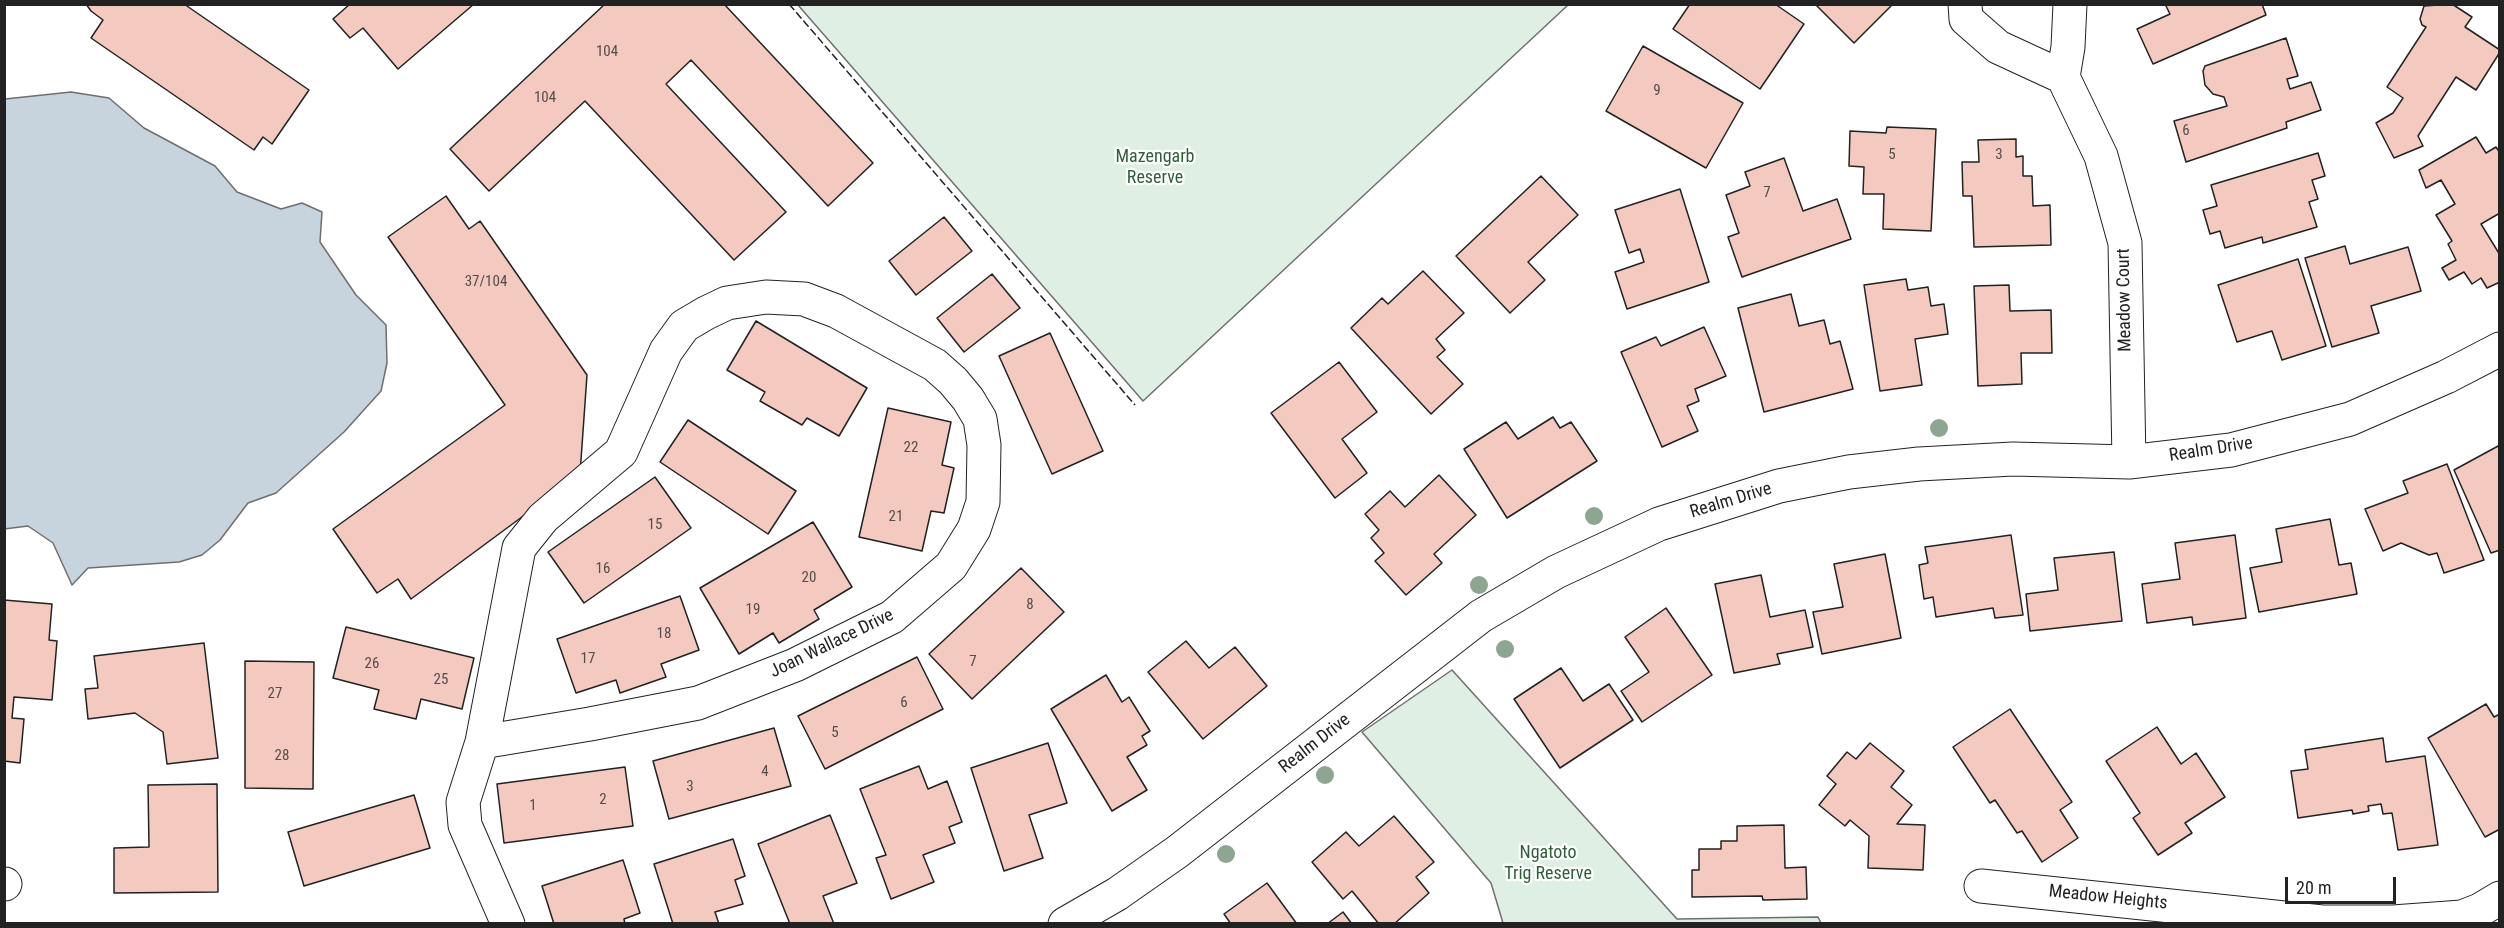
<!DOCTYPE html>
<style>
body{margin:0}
#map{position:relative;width:2504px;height:928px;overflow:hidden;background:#fff;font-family:"Roboto Condensed",sans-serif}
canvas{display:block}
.frame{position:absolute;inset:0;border:6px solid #222;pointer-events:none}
.scale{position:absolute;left:2285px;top:877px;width:111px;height:27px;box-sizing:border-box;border:3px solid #222;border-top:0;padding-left:8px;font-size:18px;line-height:21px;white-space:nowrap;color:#222;-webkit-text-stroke:4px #fff;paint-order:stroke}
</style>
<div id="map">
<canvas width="2504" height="928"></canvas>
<div class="frame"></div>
<div class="scale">20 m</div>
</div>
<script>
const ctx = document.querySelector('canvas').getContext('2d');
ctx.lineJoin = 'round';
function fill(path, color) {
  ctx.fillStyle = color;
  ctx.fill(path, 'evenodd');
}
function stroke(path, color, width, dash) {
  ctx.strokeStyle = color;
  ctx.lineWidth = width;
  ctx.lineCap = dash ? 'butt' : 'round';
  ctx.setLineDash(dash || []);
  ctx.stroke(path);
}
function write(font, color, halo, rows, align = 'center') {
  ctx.font = font + ' "Roboto Condensed",sans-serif';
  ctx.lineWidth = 4.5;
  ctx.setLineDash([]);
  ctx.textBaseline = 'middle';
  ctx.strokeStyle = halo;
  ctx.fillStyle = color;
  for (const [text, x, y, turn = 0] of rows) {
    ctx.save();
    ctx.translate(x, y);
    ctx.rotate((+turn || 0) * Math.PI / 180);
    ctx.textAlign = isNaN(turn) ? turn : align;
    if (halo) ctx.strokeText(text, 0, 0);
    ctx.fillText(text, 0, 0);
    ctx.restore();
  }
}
const green = new Path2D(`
 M798,5H1568L1143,401Z
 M1452,670L1677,919L1818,917L1821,923H1503L1491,883L1362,732Z`);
fill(green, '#e0efe3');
stroke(green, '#6f6f6f', 1.5);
const water = new Path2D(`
 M71,92L109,98L144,128L215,166L237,192L281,209L302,203L322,212L320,242L356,295L386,325L387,363L381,391L344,432L276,493L248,503L220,540L202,555L179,562L88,568L72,585L53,543L28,526L4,529L5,99Z`);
fill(water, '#c7d3dd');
stroke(water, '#6f6f6f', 1.5);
const building = new Path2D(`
 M86,4H184L309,90L272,144L263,137L254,150L91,38L103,20L91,11Z
 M350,4H474L398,69L363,28L350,38L333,19Z
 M605,4H724L873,163L828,206L691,60L666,84L786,212L734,260L585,101L489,191L450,149Z
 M1690,4H1775L1804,24L1760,89L1673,29Z
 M1815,4H1893L1854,43Z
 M2165,4H2262L2266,15L2153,64L2137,29L2170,14Z
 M2452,4L2472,17L2465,27L2500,50V52L2476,90L2456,77L2418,136L2423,146L2394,158L2376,123L2393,113L2403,98L2387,87L2426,27L2422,25L2420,19L2424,6Z
 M2286,38L2298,76L2287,79L2290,89L2311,82L2321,110L2286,122L2287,128L2186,162L2174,121L2227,106L2224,97L2213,94L2205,85L2203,71L2205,66Z
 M1643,46L1743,103L1706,168L1606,111Z
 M1887,127L1936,129L1931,231L1883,229L1884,194H1863L1864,167L1849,166L1850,131L1886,133Z
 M2476,137L2486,153L2496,147L2500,153V213L2481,224L2500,255V282L2487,288L2481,278L2472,284L2464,272L2449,280L2442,268L2456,260L2448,244L2452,241L2436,215L2455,204L2441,180L2426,188L2419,170Z
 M2016,139V157L2023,156V176H2032L2033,206L2050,205L2051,245L1974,247L1972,196H1963L1962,162H1979L1978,140Z
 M2318,153L2325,176L2312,180L2318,199L2309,202L2317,227L2263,243L2262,237L2225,248L2220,231L2210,234L2203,210L2217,206L2211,185Z
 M1784,158L1803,211L1837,199L1851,239L1742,277L1728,237L1739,233L1726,195L1750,186L1745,172Z
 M1541,176L1578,215L1528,262L1545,280L1510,313L1456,256Z
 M1680,189L1709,282L1627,309L1615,272L1644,262L1640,249L1629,253L1615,210Z
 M446,196L469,229L480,221L587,375L580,474L411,599L398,579L377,593L333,529L505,405L388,237Z
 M944,217L972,251L916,295L889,261Z
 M2345,246L2350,264L2408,247L2421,291L2371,306L2379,333L2332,347L2305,258Z
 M2298,259L2326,346L2282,360L2272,331L2237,342L2218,285Z
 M1423,271L1464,313L1436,339L1445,350L1437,357L1463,384L1431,414L1351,328L1382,298L1388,304Z
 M992,274L1020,308L964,352L937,318Z
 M1906,279L1908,290L1928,287L1931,306L1944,304L1948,334L1915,339L1922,385L1880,391L1864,285Z
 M2009,285L2010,311L2051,310L2052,353H2021L2022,384L1978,386L1974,286Z
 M1791,294L1799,326L1824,320L1830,344L1840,341L1853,389L1764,412L1738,308Z
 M756,321L867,388L839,436L807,418L802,425L760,401L765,392L727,370Z
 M1704,327L1726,376L1695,389L1699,401L1687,406L1698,431L1662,447L1621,352L1656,337L1661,346Z
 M1050,333L1103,451L1052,474L999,356Z
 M1339,362L1377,412L1342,439L1367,473L1335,498L1271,413Z
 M888,408L951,422L942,465L954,468L944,513L931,511L922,551L859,537Z
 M1553,417L1560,428L1571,422L1597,461L1507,518L1464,449L1506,422L1518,439Z
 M688,420L796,491L768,534L660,462Z
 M2500,445V550L2491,553L2454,470Z
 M2447,464L2484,560L2444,573L2437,553L2429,555L2401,543L2383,551L2365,509L2408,493L2403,481Z
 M1439,475L1476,515L1434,554L1442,563L1406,595L1375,561L1384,553L1371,538L1379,530L1365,514L1390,491L1405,507Z
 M655,477L691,528L584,603L548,552Z
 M2330,519L2339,565L2351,563L2357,594L2259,612L2250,568L2282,562L2276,529Z
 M813,522L852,587L814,610L819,619L779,643L773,633L739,654L700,588Z
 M2011,535L2023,615L1995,618L1993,608L1936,617L1933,597L1924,599L1919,565L1928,563L1925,547Z
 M2235,535L2246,618L2193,625L2192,617L2147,623L2142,584L2180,579L2175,543Z
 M2114,552L2122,621L2030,631L2026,594L2058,590L2054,558Z
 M1885,554L1901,638L1822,654L1813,612L1843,607L1834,564Z
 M1021,568L1064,612L972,699L929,654Z
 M1761,575L1770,617L1805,610L1813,647L1777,654L1780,664L1734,673L1715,584Z
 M680,596L699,650L661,664L666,677L620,693L616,680L576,693L557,639Z
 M4,600L52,604L49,640L57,641L52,700L14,697L12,718L24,719L20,763L4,761Z
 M1666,608L1712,675L1642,722L1621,691L1649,672L1625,637Z
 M346,627L474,658L462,709L421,699L416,719L374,709L379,690L333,678Z
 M1186,641L1209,668L1235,647L1267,686L1203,739L1148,672Z
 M204,643L218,758L167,764L163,732L135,713L88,719L85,689L98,688L94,656Z
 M917,657L943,709L825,769L798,716Z
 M245,661L314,662L313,789L245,788Z
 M1561,668L1583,701L1609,684L1633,720L1560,768L1514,699Z
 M1106,675L1122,702L1129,697L1150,731L1142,736L1147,745L1127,757L1147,790L1112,811L1051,709Z
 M2486,704L2494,717L2500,714V829L2485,837L2428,738Z
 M2010,709L2072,802L2060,810L2078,838L2042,862L2022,831L2017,833L1995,800L1990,803L1953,747Z
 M2157,727L2181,764L2196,753L2225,797L2185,823L2192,833L2158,855L2133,818L2140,813L2106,761Z
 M774,728L791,786L669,819L653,761Z
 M2383,738L2386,762L2425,756L2438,845L2398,850L2392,813L2383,814L2381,804L2368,806L2369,811L2353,814L2352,810L2298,818L2291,771L2308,769L2305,750Z
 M1048,743L1067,803L1029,815L1043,858L1004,871L971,768Z
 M1870,743L1904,771L1891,787L1912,805L1897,824L1925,825L1923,870L1868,868L1869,836L1850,820L1845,826L1819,805L1836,784L1827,776L1847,752L1856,759Z
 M919,766L928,789L947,781L962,822L949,827L955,843L923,855L934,882L891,899L876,858L886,855L860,789Z
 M625,767L633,826L504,843L497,784Z
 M217,784L218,892L114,893V848L149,847L148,785Z
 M414,795L430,848L304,886L288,832Z
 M830,815L857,883L823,896L834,924H790L758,844Z
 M1394,816L1434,862L1416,877L1429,893L1394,924H1379L1352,891L1343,899L1312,862L1346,832L1359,846Z
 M1784,825L1785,868L1806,867L1807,899L1763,900L1762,896L1692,897V870H1699V849H1721V841H1737V826Z
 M733,839L745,876L735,880L743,904L715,912L719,924H673L654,864Z
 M623,860L640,913L624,919L625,924H554L542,886Z
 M1267,883L1297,924H1231L1224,914Z
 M1343,912L1352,924H1327Z`);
fill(building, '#f3c9c0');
stroke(building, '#222', 1.5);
const minor = new Path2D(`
 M1965,4L1966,19L1998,47L2063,77
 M2070,4L2068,47L2063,77L2101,156L2125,243L2129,462
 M482,742L590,724L698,703L795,665L892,617L951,566L974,529L983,502L984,445L980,419L968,399L953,381L935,365L836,311L804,299L766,297L727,303L706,313L684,326L666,351L621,452L543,518L519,548L482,742L463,802L465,825L508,924
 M4,884H5
 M1981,886L2322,922H2393L2462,917L2480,910L2500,898
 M1065,924L1117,894L1177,852L1481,616L1556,572L1659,524L1779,486L1849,472L1919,464L2013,459L2129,462L2231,450L2350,419L2446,377L2500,349`);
stroke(minor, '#222', 35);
stroke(minor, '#fff', 33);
stroke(new Path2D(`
 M789,4L1135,405`), '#222', 1.5, [8, 3]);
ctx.fillStyle = '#8da692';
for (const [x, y] of [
 [1939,428],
 [1594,516],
 [1479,585],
 [1505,649],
 [1325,775],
 [1226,854]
]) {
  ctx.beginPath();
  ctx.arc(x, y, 9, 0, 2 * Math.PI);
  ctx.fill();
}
write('15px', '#564c4a', null, [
 ["104",607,52],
 ["9",1657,91],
 ["104",545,98],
 ["6",2186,131],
 ["5",1892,155],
 ["3",1999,155],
 ["7",1767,193],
 ["37/104",486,282],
 ["22",911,448],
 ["21",896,517],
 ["15",655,525],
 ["16",603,569],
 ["20",809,578],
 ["8",1030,605],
 ["19",753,610],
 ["18",664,634],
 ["17",588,659],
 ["7",973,662],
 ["26",372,664],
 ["25",441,680],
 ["27",275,694],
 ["6",904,703],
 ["5",835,733],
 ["28",282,756],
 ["4",765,772],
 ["3",690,787],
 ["2",603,800],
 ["1",533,806]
]);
write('18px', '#2f5e38', '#fff', [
 ["Mazengarb",1155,157],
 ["Reserve",1155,178],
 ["Ngatoto",1548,853],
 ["Trig Reserve",1548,874]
]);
write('18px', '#222', '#fff', [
 ["Meadow Court",2125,300,-91],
 ["Realm Drive",2211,450,-9],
 ["Realm Drive",1731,501,-17],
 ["Joan Wallace Drive",832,644,-26],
 ["Realm Drive",1315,744,-38],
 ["Meadow Heights",2108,898,6]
]);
</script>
